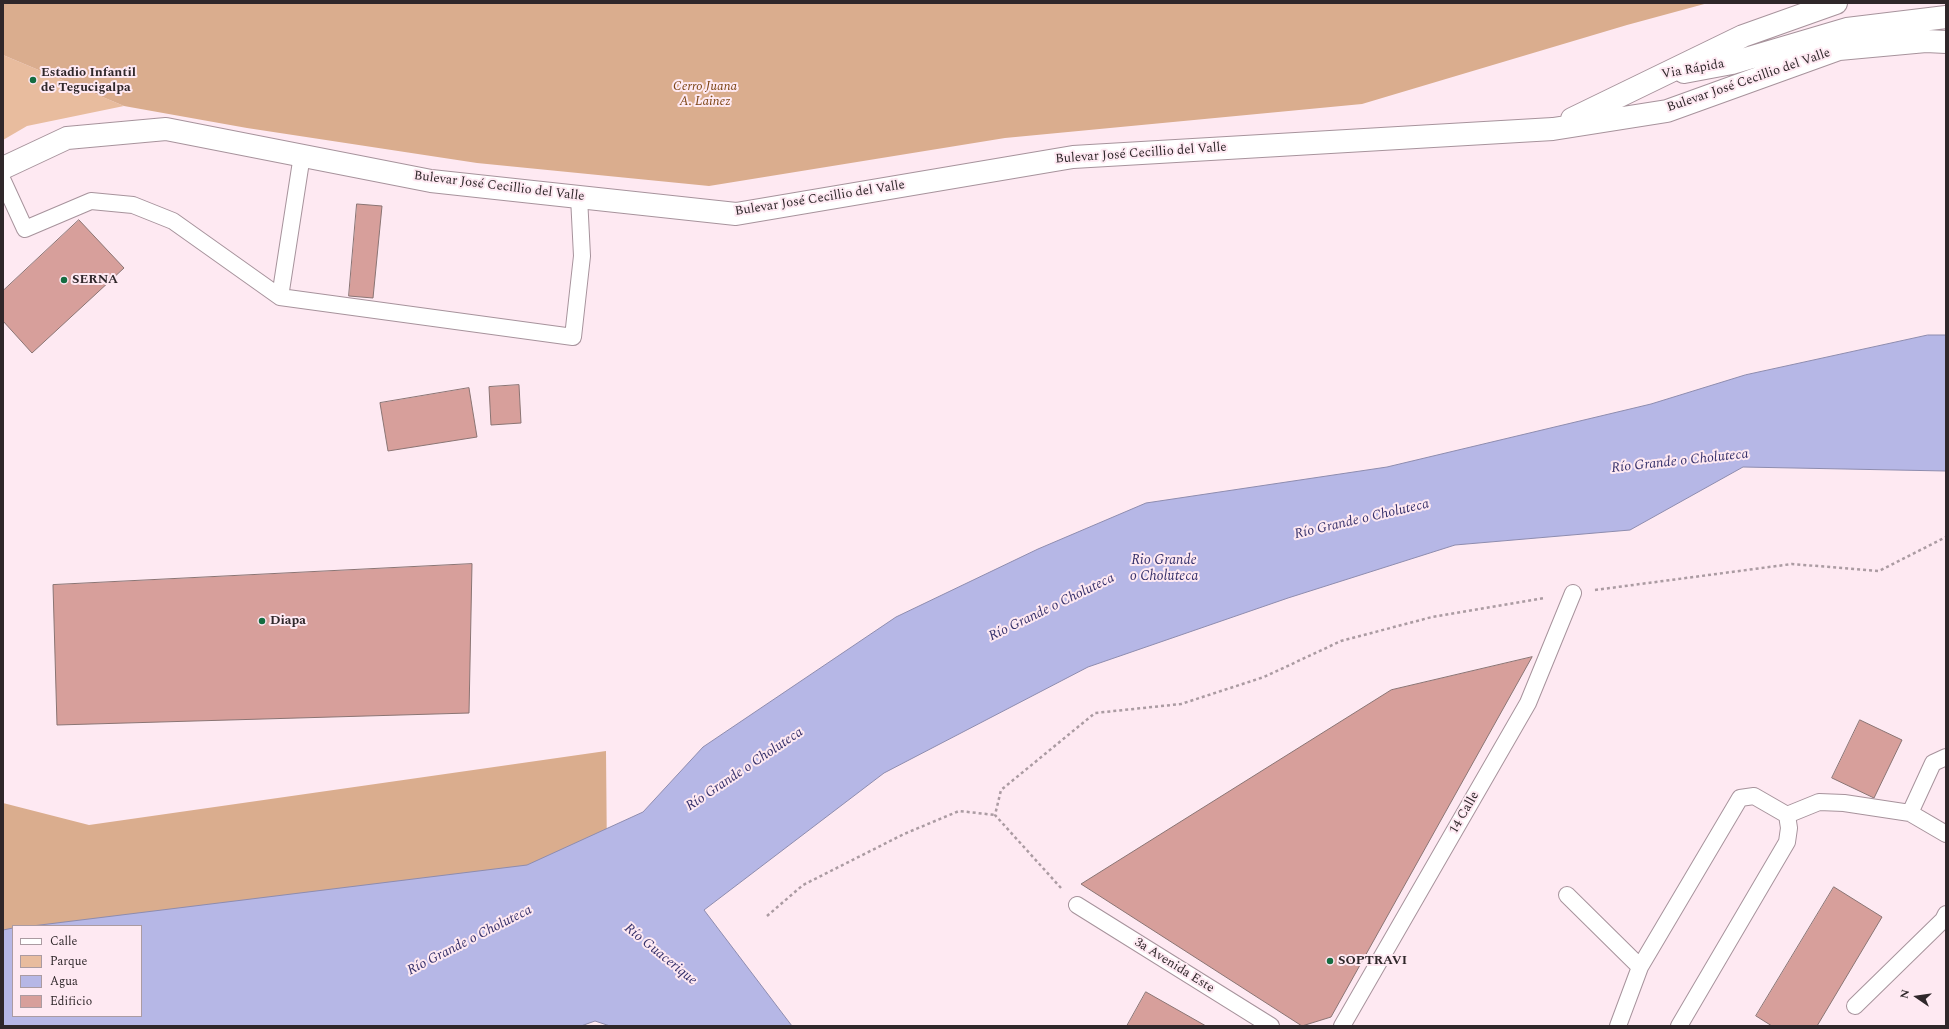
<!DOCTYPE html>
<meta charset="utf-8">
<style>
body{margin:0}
#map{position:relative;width:1949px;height:1029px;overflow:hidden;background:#fee9f2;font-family:Spectral,serif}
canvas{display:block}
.frame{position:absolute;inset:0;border:4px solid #2f272a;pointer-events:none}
.legend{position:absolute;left:12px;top:925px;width:130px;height:92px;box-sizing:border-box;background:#fee9f2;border:1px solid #ab9ba2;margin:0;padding:5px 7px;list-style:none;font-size:12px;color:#2f272a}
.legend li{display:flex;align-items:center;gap:8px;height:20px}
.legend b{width:20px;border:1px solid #ab9ba2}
.north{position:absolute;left:1897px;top:977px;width:40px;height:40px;-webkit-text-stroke:3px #fee9f2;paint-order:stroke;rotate:283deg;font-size:11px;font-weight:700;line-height:16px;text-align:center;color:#2f272a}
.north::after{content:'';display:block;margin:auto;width:14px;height:18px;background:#2f272a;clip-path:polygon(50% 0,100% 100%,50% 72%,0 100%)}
</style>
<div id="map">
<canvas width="1949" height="1029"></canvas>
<div class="frame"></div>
<ul class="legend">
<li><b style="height:5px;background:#fff"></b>Calle</li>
<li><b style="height:11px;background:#e8bc9e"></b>Parque</li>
<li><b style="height:11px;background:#b6b7e6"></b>Agua</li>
<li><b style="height:11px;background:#d79f9b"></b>Edificio</li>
</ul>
<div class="north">N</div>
</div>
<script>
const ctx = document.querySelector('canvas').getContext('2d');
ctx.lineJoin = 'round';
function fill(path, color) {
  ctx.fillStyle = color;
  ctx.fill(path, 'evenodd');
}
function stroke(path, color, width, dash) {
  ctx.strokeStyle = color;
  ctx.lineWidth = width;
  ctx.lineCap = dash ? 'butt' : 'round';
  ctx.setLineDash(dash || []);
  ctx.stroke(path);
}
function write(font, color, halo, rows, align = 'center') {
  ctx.font = font + ' Spectral,serif';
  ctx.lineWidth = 4;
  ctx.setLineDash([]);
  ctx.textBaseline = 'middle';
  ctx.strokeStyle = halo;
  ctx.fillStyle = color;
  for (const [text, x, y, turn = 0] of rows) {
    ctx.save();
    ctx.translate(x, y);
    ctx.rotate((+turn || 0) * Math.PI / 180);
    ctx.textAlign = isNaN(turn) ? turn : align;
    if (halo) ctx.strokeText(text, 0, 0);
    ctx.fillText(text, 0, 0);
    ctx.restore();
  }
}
fill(new Path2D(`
 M3,55L124,106L27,126L3,140Z`), '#e8bc9e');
fill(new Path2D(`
 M3,3H1708L1627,25L1362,104L1005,138L709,186L477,163L247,128L124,106L3,55Z
 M606,751L607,861L141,926H13V938L3,937V803L89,825Z`), '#daad8e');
const water = new Path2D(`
 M1928,335H1946V471L1743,467L1630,530L1455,545L1288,598L1088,667L884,773L704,910L792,1026H610L595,1021L581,1026H3V930L13,928V1016H141V926H32L527,865L643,812L703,747L896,617L1038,549L1146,503L1387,467L1651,404L1745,375Z`);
fill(water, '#b6b7e6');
stroke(water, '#8e8cae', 1);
const building = new Path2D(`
 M357,204L382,206L373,298L349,296Z
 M79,220L124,268L32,353L3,321V291Z
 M519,385L521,423L491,425L489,387Z
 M469,388L477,437L388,451L380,403Z
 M472,564L469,713L57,725L53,585Z
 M1532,657L1331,1017L1302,1026L1081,884L1391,690Z
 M1860,720L1902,740L1874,798L1832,778Z
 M1834,887L1882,917L1817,1026H1772L1756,1016Z
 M1146,992L1206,1026H1127Z`);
fill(building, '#d79f9b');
stroke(building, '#8a7473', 1);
const service = new Path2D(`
 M3,181L25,229L91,201L133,205L173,221L280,297L573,337L582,256L579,197
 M280,297L302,155
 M1910,813L1933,763L1946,757
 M1787,815L1819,802L1844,803L1910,813L1946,834
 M1567,895L1640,967
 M1077,905L1271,1026
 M1855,1006L1943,920L1946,914
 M1342,1026L1528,703L1573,593
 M1618,1026L1640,967L1740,798L1754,796L1787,815L1789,828L1787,842L1679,1026`);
const secondary = new Path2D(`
 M1684,72L1732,63L1847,29L1946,17
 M1572,119L1743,36L1836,3
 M3,168L67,138L166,129L431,181L736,214L1073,157L1553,129L1667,111L1839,49L1926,41L1946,42`);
stroke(service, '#a7939c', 18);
stroke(secondary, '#a7939c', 24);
stroke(new Path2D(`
 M1595,590L1792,564L1879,571L1946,537
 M1061,888L995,815L1001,790L1095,713L1181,704L1264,677L1341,641L1432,617L1545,598
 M767,916L803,885L904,834L959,811L995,815`), '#ab9ba2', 2.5, [3, 3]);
stroke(service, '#fff', 16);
stroke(secondary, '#fff', 22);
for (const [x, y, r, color] of [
 [33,80,4,"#156d41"],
 [64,280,4,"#156d41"],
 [262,621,4,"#156d41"],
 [1330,961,4,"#156d41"]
]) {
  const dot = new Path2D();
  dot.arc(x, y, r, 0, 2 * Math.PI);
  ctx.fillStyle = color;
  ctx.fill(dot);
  stroke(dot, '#fee9f2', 1.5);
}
write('13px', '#2f272a', '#fee9f2', [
 ["Via Rápida",1693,70,-10],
 ["Bulevar José Cecillio del Valle",1749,81,-19],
 ["Bulevar José Cecillio del Valle",1141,154,-4],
 ["Bulevar José Cecillio del Valle",499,187,7],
 ["Bulevar José Cecillio del Valle",820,199,-9],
 ["14 Calle",1465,813,-60],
 ["3a Avenida Este",1174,966,32]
]);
write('bold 13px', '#2f272a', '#fee9f2', [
 ["Estadio Infantil",41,73],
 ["de Tegucigalpa",41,88],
 ["SERNA",72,280],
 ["Diapa",270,621],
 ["SOPTRAVI",1338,961]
], 'left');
write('italic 13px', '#7c4413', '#fee9f2', [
 ["Cerro Juana",705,87],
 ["A. Lainez",705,102]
]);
write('italic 14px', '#36316b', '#fee9f2', [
 ["Río Grande o Choluteca",1680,462,-6],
 ["Río Grande o Choluteca",1362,520,-13],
 ["Rio Grande",1164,561],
 ["o Choluteca",1164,577],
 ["Río Grande o Choluteca",1052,608,-26],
 ["Río Grande o Choluteca",745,770,-34],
 ["Río Grande o Choluteca",470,941,-27],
 ["Río Guacerique",660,955,39]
]);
</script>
